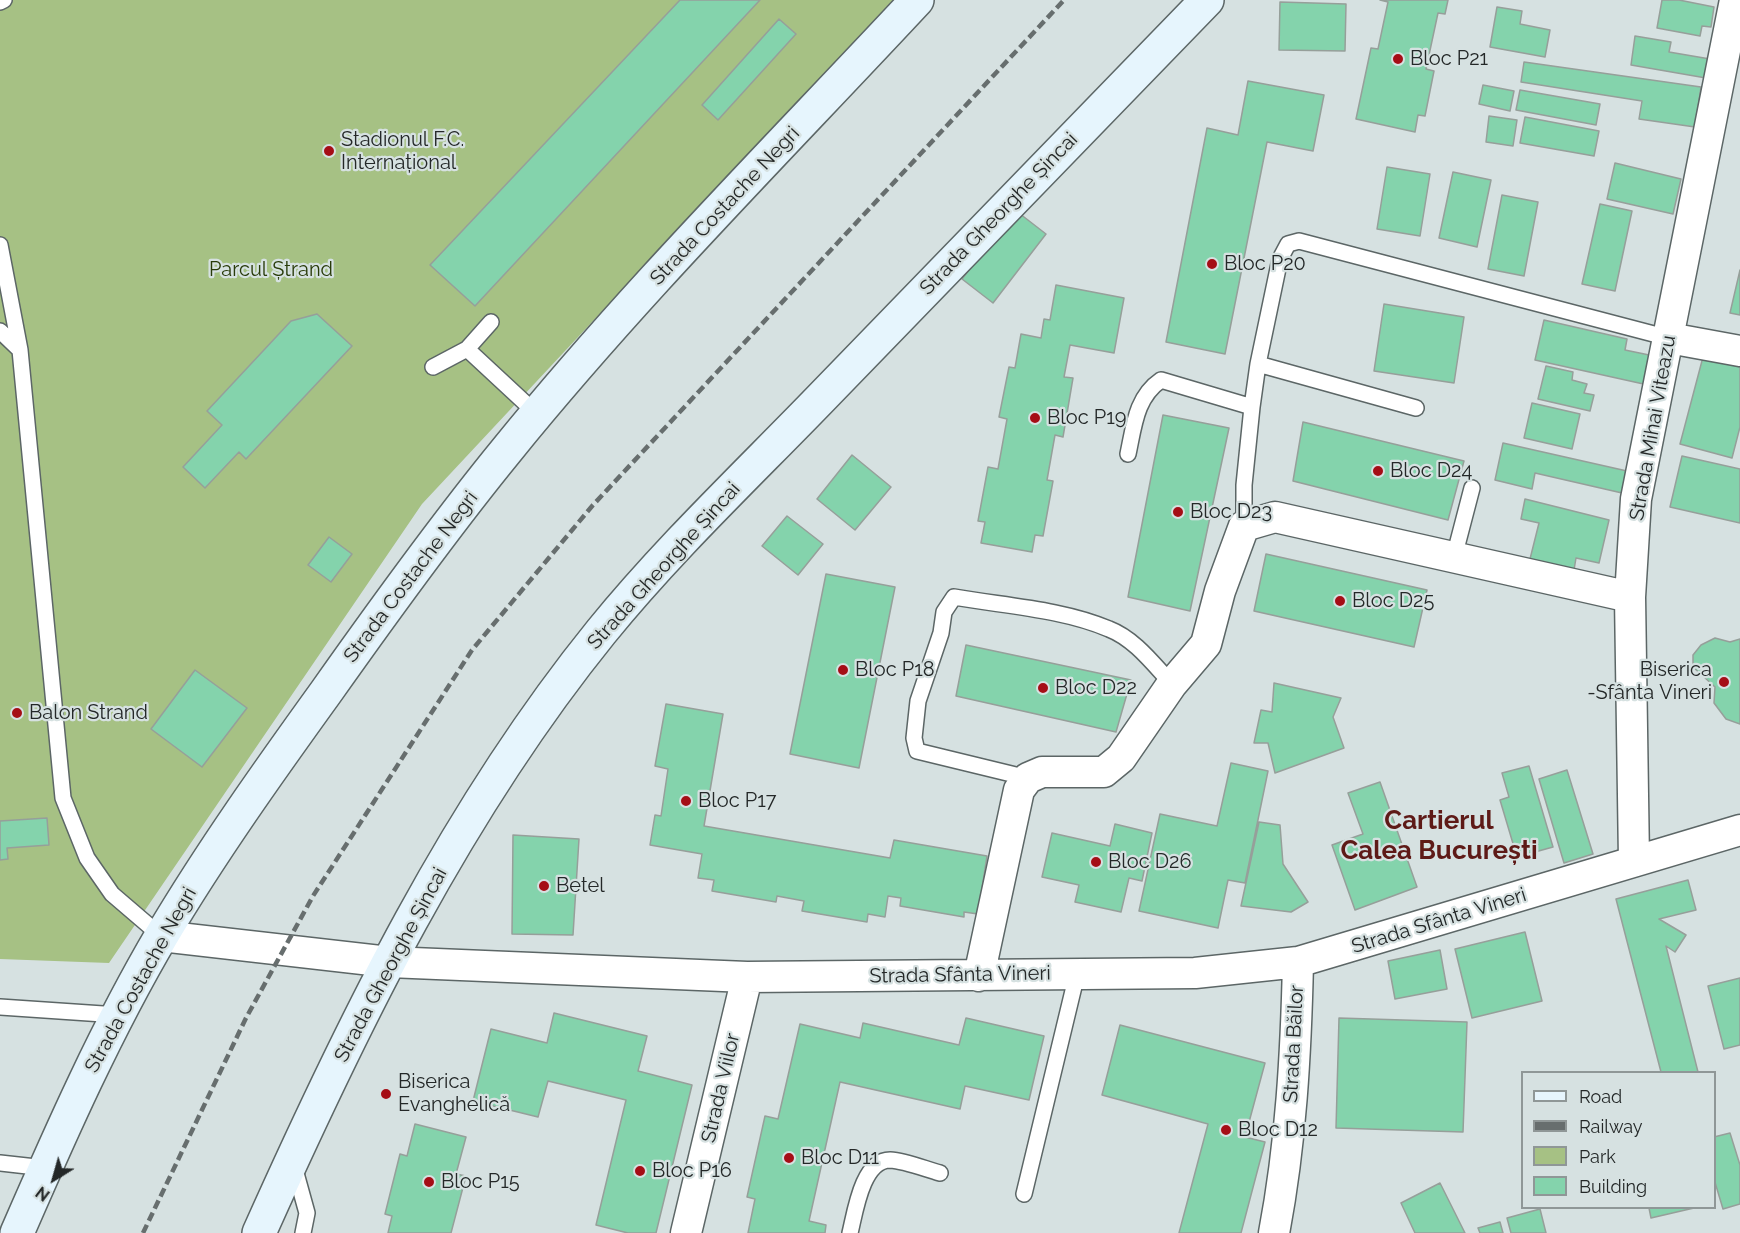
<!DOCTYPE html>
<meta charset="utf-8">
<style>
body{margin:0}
#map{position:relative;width:1740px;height:1233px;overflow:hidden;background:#d6e1e1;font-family:Raleway,sans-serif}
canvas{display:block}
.legend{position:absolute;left:1521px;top:1071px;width:195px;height:138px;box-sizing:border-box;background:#d6e1e1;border:2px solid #8f9797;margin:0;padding:8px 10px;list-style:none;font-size:18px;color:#242828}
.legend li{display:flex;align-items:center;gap:12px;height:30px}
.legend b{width:30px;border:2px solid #8f9797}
.north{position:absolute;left:24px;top:1149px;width:60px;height:60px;-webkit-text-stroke:4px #d6e1e1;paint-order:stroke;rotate:217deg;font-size:16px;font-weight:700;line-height:24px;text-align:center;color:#242828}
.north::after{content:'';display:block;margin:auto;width:21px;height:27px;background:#242828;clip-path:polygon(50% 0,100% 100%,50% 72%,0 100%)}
</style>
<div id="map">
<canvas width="1740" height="1233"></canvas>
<ul class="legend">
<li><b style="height:8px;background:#e6f5fd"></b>Road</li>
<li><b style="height:8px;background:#676e6e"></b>Railway</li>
<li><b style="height:16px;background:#a6c184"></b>Park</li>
<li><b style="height:16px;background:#84d3ac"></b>Building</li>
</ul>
<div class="north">N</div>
</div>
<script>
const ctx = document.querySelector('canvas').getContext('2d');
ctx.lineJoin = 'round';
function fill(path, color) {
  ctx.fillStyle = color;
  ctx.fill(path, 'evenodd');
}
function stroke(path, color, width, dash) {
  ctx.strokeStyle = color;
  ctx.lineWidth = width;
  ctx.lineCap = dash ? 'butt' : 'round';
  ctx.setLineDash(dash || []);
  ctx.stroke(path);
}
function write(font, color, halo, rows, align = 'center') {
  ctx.font = font + ' Raleway,sans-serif';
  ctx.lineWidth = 4.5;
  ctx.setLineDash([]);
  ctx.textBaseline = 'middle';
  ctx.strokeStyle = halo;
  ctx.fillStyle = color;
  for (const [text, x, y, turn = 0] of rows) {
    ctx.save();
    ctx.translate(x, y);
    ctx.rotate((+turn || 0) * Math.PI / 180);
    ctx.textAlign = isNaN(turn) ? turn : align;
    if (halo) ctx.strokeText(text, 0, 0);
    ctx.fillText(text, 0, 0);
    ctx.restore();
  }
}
fill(new Path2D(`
 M0,0H893L422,504L109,963L0,959Z`), '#a6c184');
const building = new Path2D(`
 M680,0H760L475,306L430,265Z
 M1380,0H1448L1445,14L1438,13L1426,69L1434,71L1425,116L1418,115L1415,132L1356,119L1371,48L1378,49L1388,2Z
 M1662,0H1679L1714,7L1711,27L1702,26L1700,36L1657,28Z
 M1280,2L1346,4L1345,51L1279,50Z
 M1497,7L1522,11L1520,24L1550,30L1545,57L1490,47Z
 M779,19L796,34L718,120L702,105Z
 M1635,36L1671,42L1669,52L1710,59L1706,78L1631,65Z
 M1524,62L1701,87L1695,127L1639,119L1642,101L1521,82Z
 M1248,81L1324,95L1313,151L1267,142L1225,354L1166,342L1207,128L1238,135Z
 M1483,85L1514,91L1510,111L1479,104Z
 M1520,90L1600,104L1596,125L1516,110Z
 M1489,116L1517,120L1513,146L1486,142Z
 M1525,117L1599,131L1594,156L1520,143Z
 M1615,163L1681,179L1673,214L1607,199Z
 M1387,167L1430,174L1420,236L1377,229Z
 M1453,172L1491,180L1477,247L1439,238Z
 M1502,195L1538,202L1524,276L1488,269Z
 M1600,204L1632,211L1615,291L1582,284Z
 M1015,210L1046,234L993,303L962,279Z
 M1740,270V315L1730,313Z
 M1056,285L1124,298L1114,353L1070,345L1064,377L1073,378L1063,437L1055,435L1047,480L1053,481L1043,536L1035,535L1032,552L981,543L985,522L978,521L988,467L998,469L1007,419L999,417L1009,367L1015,368L1021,334L1041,338L1044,319L1050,320Z
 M1384,304L1464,317L1454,383L1374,371Z
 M317,314L352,346L246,459L239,452L205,488L183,467L222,425L207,411L291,321Z
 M1544,320L1627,339L1625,350L1654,356L1648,385L1535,360Z
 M1703,357L1740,367V427L1732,458L1680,444Z
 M1546,366L1573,372L1572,380L1587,384L1584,393L1594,395L1590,411L1538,399Z
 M1532,403L1580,414L1572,449L1524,438Z
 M1163,415L1229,428L1190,611L1128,597Z
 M1303,422L1464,461L1448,520L1293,481Z
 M1503,443L1627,471L1622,493L1535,473L1532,489L1495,480Z
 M852,455L891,487L855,530L817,499Z
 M1682,456L1740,469V523L1670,507Z
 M1525,499L1609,520L1599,563L1576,558L1574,570L1530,559L1539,523L1521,519Z
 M787,516L823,544L798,575L762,546Z
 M329,537L352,554L331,582L308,565Z
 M1266,554L1427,590L1414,647L1254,611Z
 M826,574L895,587L859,768L790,754Z
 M1715,638L1730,642L1740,639V724L1726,719L1714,703L1715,687L1693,667V655L1701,645Z
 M966,645L1131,680L1116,732L956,696Z
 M195,670L247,708L202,767L151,729Z
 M1274,683L1341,698L1333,717L1344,748L1275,773L1268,743H1254L1261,710L1272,712Z
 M666,704L723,714L704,826L890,858L894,840L987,856L978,914L964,912V917L900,906L901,898L888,896L885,917L868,914L867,922L802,911L804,901L777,896L776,902L712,891L714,880L698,878L702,854L650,845L655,815L661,816L668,769L655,766Z
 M1231,763L1268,771L1245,883L1228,880L1218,928L1139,911L1160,814L1217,826Z
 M1529,766L1553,847L1517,857L1500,800L1509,797L1502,773Z
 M1567,770L1593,854L1564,863L1539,779Z
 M1380,782L1417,887L1355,910L1332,845L1363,834L1348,793Z
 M47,818L49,845L7,848L8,859L0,860V821Z
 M1259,822L1280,825L1283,864L1308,902L1291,912L1241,906Z
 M1115,824L1152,833L1142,881L1129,878L1121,912L1075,902L1079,885L1042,877L1052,833L1110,846Z
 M513,835L579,839L573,935L512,934Z
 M1688,880L1696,910L1659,919L1686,935L1675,952L1666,946L1698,1072H1661L1616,899Z
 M1525,932L1542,1001L1472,1018L1455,949Z
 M1440,950L1447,989L1395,999L1388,961Z
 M1740,978V1045L1724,1049L1708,986Z
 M554,1013L647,1036L638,1071L692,1085L656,1233H628L596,1225L626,1100L548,1081L538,1117L473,1101L491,1029L547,1043Z
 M966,1018L1044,1036L1029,1100L965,1086L960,1109L840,1082L809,1221L826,1225L825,1233H748L755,1199L747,1197L765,1116L778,1119L800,1024L860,1038L863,1023L959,1045Z
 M1339,1018L1467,1022L1463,1132L1336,1128Z
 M1120,1025L1265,1063L1245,1137L1265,1142L1241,1233H1179L1208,1124L1102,1095Z
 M415,1124L466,1137L456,1174L466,1176L451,1233H388L392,1216L385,1214L400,1154L407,1156Z
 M1730,1133L1740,1165V1204L1723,1209L1714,1179V1137Z
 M1440,1183L1465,1233H1415L1401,1203Z
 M1649,1208H1694L1651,1218Z
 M1540,1209L1546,1233H1511L1507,1218Z
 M1500,1222L1503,1233H1480L1478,1228Z`);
fill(building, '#84d3ac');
stroke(building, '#969f9a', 1.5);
const lane = new Path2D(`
 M0,2L4,0
 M0,245L20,350L63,798L87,858L112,894L161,936
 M0,331L20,350
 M467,349L491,322
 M1258,364L1416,408
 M433,367L467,349L537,414
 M1252,407L1258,364L1280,259L1288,244L1299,241L1669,338
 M1128,454C1134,426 1136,397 1161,380L1252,407L1244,485V526
 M1454,557L1472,488
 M1028,778L917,751L914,738L918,701L941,633L944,612L954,597C1005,606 1062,609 1109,629C1135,639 1154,665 1172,684
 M0,1007L118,1015
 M0,1163L45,1168
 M294,1166L307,1213L303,1233
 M1024,1194L1077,974
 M850,1233C855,1213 862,1160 890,1160C906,1161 925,1169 940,1173`);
const street = new Path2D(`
 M1669,338L1740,351
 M1634,861L1630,597L1636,499L1735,0
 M161,936L389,962L747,977L1195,973L1298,962L1740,830
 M979,976L1019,790L1028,778L1042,772H1104L1121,758L1172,684L1206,644L1220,591L1244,526L1275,517L1630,597
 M686,1233L747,977
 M1274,1233C1291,1144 1296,1053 1298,962`);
const secondary = new Path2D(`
 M17,1233C61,1132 106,1030 162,935C212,851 269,771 326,692C384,610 443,528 506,451C634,293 779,148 917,0
 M259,1233C353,1023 456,811 601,632C671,546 752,470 828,391C955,260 1081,130 1207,0`);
stroke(lane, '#5c6666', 18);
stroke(street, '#5c6666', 33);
stroke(secondary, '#5c6666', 36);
stroke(lane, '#fff', 15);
stroke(street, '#fff', 30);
stroke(secondary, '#e6f5fd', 33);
stroke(new Path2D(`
 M143,1233L246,1018L313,896L472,650L593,505L1064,0`), '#676e6e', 4.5, [9, 4.5]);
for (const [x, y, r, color] of [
 [1398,59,6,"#a50e16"],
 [329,151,6,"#a50e16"],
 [1212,264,6,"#a50e16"],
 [1035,418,6,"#a50e16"],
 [1378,471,6,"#a50e16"],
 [1178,512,6,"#a50e16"],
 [1340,601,6,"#a50e16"],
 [843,670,6,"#a50e16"],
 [1724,682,6,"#a50e16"],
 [1043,688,6,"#a50e16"],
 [17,713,6,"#a50e16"],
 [686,801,6,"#a50e16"],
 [1096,862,6,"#a50e16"],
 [544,886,6,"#a50e16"],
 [386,1094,6,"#a50e16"],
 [1226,1130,6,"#a50e16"],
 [789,1158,6,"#a50e16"],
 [640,1171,6,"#a50e16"],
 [429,1182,6,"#a50e16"]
]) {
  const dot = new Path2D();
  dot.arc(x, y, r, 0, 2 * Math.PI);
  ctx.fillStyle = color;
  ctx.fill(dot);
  stroke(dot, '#d6e1e1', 2);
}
write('20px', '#242828', '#d6e1e1', [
 ["Bloc P21",1410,59],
 ["Stadionul F.C.",341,140],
 ["Internațional",341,163],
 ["Bloc P20",1224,264],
 ["Bloc P19",1047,418],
 ["Bloc D24",1390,471],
 ["Bloc D23",1190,512],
 ["Bloc D25",1352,601],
 ["Bloc P18",855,670],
 ["Biserica",1712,670,"right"],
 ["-Sfânta Vineri",1712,693,"right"],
 ["Bloc D22",1055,688],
 ["Balon Strand",29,713],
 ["Bloc P17",698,801],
 ["Bloc D26",1108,862],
 ["Betel",556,886],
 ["Biserica",398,1082],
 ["Evanghelică",398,1105],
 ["Bloc D12",1238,1130],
 ["Bloc D11",801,1158],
 ["Bloc P16",652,1171],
 ["Bloc P15",441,1182]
], 'left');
write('20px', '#242828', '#d6e1e1', [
 ["Strada Costache Negri",725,206,-47],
 ["Strada Gheorghe Șincai",999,214,-46],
 ["Strada Mihai Viteazu",1653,428,-80],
 ["Strada Gheorghe Șincai",664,566,-48],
 ["Strada Costache Negri",411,577,-53],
 ["Strada Sfânta Vineri",1439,921,-17],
 ["Strada Gheorghe Șincai",391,965,-62],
 ["Strada Sfânta Vineri",960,975,-1],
 ["Strada Costache Negri",141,980,-61],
 ["Strada Băilor",1294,1044,-87],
 ["Strada Viilor",721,1088,-77]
]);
write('20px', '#283b09', '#d6e1e1', [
 ["Parcul Ștrand",271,270]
]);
write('bold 26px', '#5e1a17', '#d6e1e1', [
 ["Cartierul",1439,821],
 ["Calea București",1439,851]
]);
</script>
